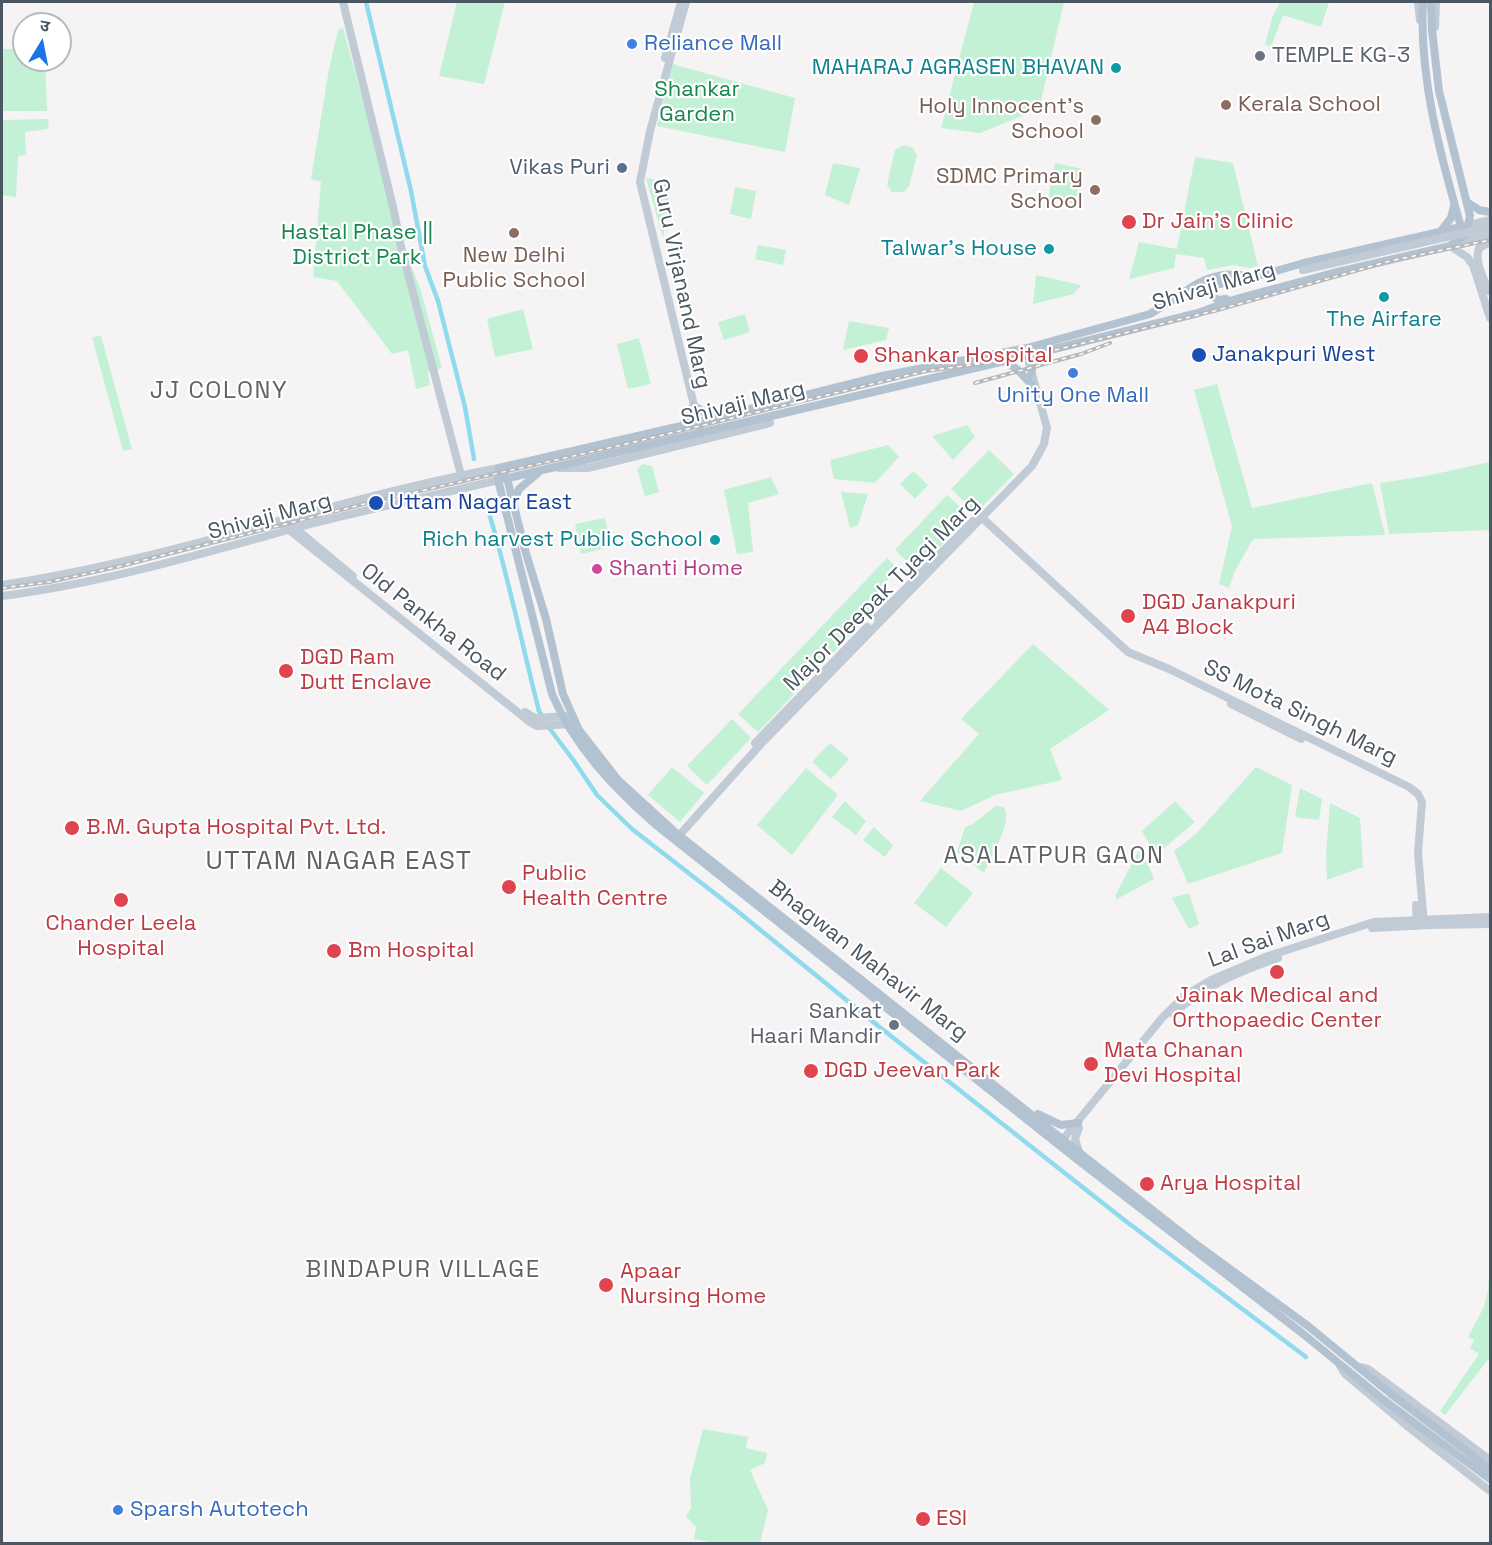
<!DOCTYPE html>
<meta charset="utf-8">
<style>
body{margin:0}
#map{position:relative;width:1492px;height:1545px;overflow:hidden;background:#f5f3f3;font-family:"Space Grotesk","Noto Sans Devanagari",sans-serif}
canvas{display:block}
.frame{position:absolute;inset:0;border:3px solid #4a5661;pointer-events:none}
.north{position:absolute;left:12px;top:12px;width:60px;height:60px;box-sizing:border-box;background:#fff;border:2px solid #b7bbc0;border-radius:50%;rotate:10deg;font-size:16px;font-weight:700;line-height:24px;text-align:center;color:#4a5661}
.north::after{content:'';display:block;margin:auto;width:21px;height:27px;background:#1a73e8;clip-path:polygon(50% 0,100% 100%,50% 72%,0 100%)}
</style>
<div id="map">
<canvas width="1492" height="1545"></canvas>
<div class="frame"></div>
<div class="north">उ</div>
</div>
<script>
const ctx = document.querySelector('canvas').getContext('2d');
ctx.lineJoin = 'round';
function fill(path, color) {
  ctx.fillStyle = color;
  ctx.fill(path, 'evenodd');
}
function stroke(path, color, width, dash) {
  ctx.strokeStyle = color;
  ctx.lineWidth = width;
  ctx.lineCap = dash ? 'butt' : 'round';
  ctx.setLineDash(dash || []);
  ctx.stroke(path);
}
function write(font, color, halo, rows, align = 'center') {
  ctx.font = font + ' "Space Grotesk",sans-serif';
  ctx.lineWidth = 4.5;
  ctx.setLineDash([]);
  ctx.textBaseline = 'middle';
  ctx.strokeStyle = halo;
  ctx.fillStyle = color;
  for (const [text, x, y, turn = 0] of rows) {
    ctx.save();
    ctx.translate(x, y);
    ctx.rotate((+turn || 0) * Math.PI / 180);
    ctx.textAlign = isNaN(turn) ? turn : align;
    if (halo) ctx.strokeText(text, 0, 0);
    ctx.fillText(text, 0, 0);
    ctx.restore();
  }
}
fill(new Path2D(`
 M457,2H505L484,84L439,76Z
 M974,2H1064L1039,109L980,133L941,128Z
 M1280,2H1329L1321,27L1283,15L1271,47L1265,45L1272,18Z
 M343,28L376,147L395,226L420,288L442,368L428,372L430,385L416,389L408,350L392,354L337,281L313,277L321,182L311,179L329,69L338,30Z
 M2,49H24V60H45L47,111H2Z
 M672,64L795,98L785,152L657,126Z
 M49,119L48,129L25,132L26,155L18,156L16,197L2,195V120Z
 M904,145L913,148L917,155L909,186L904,192H892L887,185L895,150Z
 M1195,157L1233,163L1258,266L1249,268L1233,265L1207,270L1204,258L1176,254L1174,268L1129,279L1139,242L1177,249Z
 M833,163L860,168L849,205L825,195Z
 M1055,163L1082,169L1075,204L1048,199Z
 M646,178L671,183L663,238Z
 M735,187L756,191L751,219L730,214Z
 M758,245L786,250L783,265L755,259Z
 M1036,275L1081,285L1074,294L1033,304Z
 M523,309L533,349L495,357L487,319Z
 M745,314L750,332L724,340L718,322Z
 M849,321L889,328L886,340L843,350Z
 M101,336L132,449L123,451L92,337Z
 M639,338L651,384L628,389L617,344Z
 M1217,384L1252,508L1372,483L1385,535L1255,539L1252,541L1235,571L1229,588L1219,584L1232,526L1194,390Z
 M967,425L975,437L953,460L932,436Z
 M888,445L899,457L875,483L834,479L830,460Z
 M989,450L1014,474L976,513L951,489Z
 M1490,462V530L1389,534L1380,483L1426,476Z
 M643,464L652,466L659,492L645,496L637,469Z
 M913,471L928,485L915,499L900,484Z
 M771,477L779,494L748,503L753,552L737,554L724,490Z
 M841,492L868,494L858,525L850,528Z
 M947,495L969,516L917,571L895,550Z
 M605,518L610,547L581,554L575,524Z
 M887,558L898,569L884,584L892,591L758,732L738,714Z
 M1033,644L1109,710L1050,749L1062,780L995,795L961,811L920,801L979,734L961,719Z
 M732,719L751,738L707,785L687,766Z
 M830,743L849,759L831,779L812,762Z
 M672,767L704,793L680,822L648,795Z
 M1256,767L1292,785L1282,853L1188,884L1174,851L1196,834Z
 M806,768L838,795L792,855L757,825Z
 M1300,788L1322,799L1319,820L1295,817Z
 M845,801L866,821L856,835L832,817Z
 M1175,801L1195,822L1156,855L1142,831Z
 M1330,803L1360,818L1363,867L1327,880L1326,854Z
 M996,806L1004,807C1013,822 991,857 984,873L957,852L965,827L973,824Z
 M874,827L893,845L885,857L863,840Z
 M1140,848L1154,879L1117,899L1115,896Z
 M941,868L973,893L946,927L914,903Z
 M1189,893L1199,924L1189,929L1172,898Z
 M1490,1262V1357L1445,1415L1440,1411L1479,1354L1470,1348L1474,1340L1468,1337L1484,1307L1488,1290Z
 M703,1429L748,1437L746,1448L767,1453L765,1463L750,1470L768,1510L760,1543H715L694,1539L696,1527L686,1516L691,1508L690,1479Z`), '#c3f1d5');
stroke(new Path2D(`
 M366,2L411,191L425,266L438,301L465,407L474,459
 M485,500C507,569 521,641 539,711L543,717
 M547,725L574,761L597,795L632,829L731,906L877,1025L1123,1219L1306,1357`), '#90daee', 4.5);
stroke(new Path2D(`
 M343,2L394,211L401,247L461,475
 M686,2L650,131L640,182L698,422L704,439
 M1418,2L1420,20
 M1435,27L1436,2
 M665,58L681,2
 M1465,226L1490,220
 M1454,244L1490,234
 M1450,246L1467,257L1473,265L1490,318
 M1488,291C1484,277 1474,263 1479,248L1490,242
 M559,468H588L770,423L769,417
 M979,515L1128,652L1169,669L1409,787L1418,794L1422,802L1418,853L1424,925
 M287,518L295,528L353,576
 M278,521L530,722L537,726L572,724
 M2,585C170,560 331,499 499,468
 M2,596C103,583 201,554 299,527C365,510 432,496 498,480
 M876,618L973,521
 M1231,704L1301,739
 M525,712L535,718L568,716
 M755,743L867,627
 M676,839L760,745L1032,466L1044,444L1047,428L1026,352
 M1416,905L1417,926
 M1372,928L1430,925L1490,924
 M1173,1014C1203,987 1240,971 1278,958
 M1060,1143L1162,1018L1183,997L1211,980L1268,956L1374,922L1490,917
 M1079,1152L1075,1139L1079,1128
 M1340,1366L1345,1374L1406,1425L1490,1491
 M1360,1367L1368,1369L1490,1460`), '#c1cbd6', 8);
stroke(new Path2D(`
 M1467,202L1479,210L1490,212
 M1441,231L1451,218L1454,206
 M1186,291C1206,276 1228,271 1252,277
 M1226,299L1218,300L1212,296L1211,291L1213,285L1244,280L1304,263L1461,227C1440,154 1419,77 1423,2
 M1004,360L1018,370L1032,385
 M1031,374L1033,365L1045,351
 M694,406L714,418
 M683,425L688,416L690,409
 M499,468L498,480L552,694C574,746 613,787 655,824L1078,1160L1302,1333L1385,1401
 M499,468L507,478L525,550L546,619L563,694L579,730L618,780L676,833L1067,1143L1193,1242L1308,1326L1391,1394
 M499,468L694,423L882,376L1027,348L1150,314L1180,295
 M504,479L1026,356L1198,313L1236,299L1333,273L1450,246L1466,234L1470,216L1439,91L1432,30L1431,2
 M513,504L519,489L538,473
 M1038,1114L1061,1125L1078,1123`), '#b3c2d1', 8);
const rail = new Path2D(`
 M975,383L1081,354L1110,343
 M2,588L49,582L121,566L376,501L626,444L926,371L1023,358L1214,311L1390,261L1490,240`);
stroke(rail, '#b5b8bd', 4);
stroke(rail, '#fff', 1.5, [4.5]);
stroke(new Path2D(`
 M1303,270L1490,227`), '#c1cbd6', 8);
stroke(new Path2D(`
 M1391,1394L1490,1469
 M1385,1401L1490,1479`), '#b3c2d1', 8);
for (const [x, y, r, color] of [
 [632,44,6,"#3f7fe0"],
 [1260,56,6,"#6b7280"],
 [1116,68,6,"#0f9aa8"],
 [1226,105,6,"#8d6e63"],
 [1096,120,6,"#8d6e63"],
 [622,168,6,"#5c6f8a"],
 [1095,190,6,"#8d6e63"],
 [1129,222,8,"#e0444e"],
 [514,233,6,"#8d6e63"],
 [1049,249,6,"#0f9aa8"],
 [1384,297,6,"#0f9aa8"],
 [1199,355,8,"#1a4fb4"],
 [861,356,8,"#e0444e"],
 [1073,373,6,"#3f7fe0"],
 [376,503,8,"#1a4fb4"],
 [715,540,6,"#0f9aa8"],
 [597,569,6,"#d1479c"],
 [1128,616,8,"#e0444e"],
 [286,671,8,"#e0444e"],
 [72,828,8,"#e0444e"],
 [509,887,8,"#e0444e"],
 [121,900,8,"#e0444e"],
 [334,951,8,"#e0444e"],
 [1277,972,8,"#e0444e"],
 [894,1025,6,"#6b7280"],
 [1091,1064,8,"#e0444e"],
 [811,1071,8,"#e0444e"],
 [1147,1184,8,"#e0444e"],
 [606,1285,8,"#e0444e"],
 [118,1510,6,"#3f7fe0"],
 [923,1519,8,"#e0444e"]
]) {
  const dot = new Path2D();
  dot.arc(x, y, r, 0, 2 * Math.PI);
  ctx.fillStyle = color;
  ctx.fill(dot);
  stroke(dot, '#fff', 2);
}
write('22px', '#366cbe', '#fff', [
 ["Reliance Mall",644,44],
 ["Unity One Mall",1073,396,"center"],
 ["Sparsh Autotech",130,1510]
], 'left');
write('22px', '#5b616d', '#fff', [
 ["TEMPLE KG-3",1272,56],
 ["Sankat",882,1012,"right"],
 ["Haari Mandir",882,1037,"right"]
], 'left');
write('22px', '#0d838f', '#fff', [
 ["MAHARAJ AGRASEN BHAVAN",1104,68],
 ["Talwar's House",1037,249],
 ["The Airfare",1384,320,"center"],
 ["Rich harvest Public School",703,540]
], 'right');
write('22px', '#17864f', '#fff', [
 ["Shankar",697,90],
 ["Garden",697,115],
 ["Hastal Phase ||",357,233],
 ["District Park",357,258]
]);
write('22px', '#785e54', '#fff', [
 ["Kerala School",1238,105,"left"],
 ["Holy Innocent's",1084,107],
 ["School",1084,132],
 ["SDMC Primary",1083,177],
 ["School",1083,202],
 ["New Delhi",514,256,"center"],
 ["Public School",514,281,"center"]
], 'right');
write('22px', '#4e5e75', '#fff', [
 ["Vikas Puri",610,168]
], 'right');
write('22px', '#be3a42', '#fff', [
 ["Dr Jain's Clinic",1142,222],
 ["Shankar Hospital",874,356],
 ["DGD Janakpuri",1142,603],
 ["A4 Block",1142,628],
 ["DGD Ram",300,658],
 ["Dutt Enclave",300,683],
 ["B.M. Gupta Hospital Pvt. Ltd.",86,828],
 ["Public",522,874],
 ["Health Centre",522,899],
 ["Chander Leela",121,924,"center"],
 ["Hospital",121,949,"center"],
 ["Bm Hospital",348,951],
 ["Jainak Medical and",1277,996,"center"],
 ["Orthopaedic Center",1277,1021,"center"],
 ["Mata Chanan",1104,1051],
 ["Devi Hospital",1104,1076],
 ["DGD Jeevan Park",824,1071],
 ["Arya Hospital",1160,1184],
 ["Apaar",620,1272],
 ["Nursing Home",620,1297],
 ["ESI",936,1519]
], 'left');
write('22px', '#4a5661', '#fff', [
 ["Guru Virjanand Marg",681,284,78],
 ["Shivaji Marg",1214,287,-16],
 ["Shivaji Marg",743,404,-14],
 ["Shivaji Marg",270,517,-15],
 ["Major Deepak Tyagi Marg",882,594,-45],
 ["Old Pankha Road",433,623,38],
 ["SS Mota Singh Marg",1300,713,26],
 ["Lal Sai Marg",1269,940,-20],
 ["Bhagwan Mahavir Marg",868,961,38]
]);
write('22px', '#164399', '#fff', [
 ["Janakpuri West",1212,355],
 ["Uttam Nagar East",389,503]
], 'left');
write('22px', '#b23c85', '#fff', [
 ["Shanti Home",609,569]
], 'left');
ctx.letterSpacing = '1.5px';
write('24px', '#5f6368', '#fff', [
 ["JJ COLONY",219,391],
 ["ASALATPUR GAON",1054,856],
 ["BINDAPUR VILLAGE",423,1270]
]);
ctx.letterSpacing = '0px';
ctx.letterSpacing = '1.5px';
write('26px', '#5f6368', '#fff', [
 ["UTTAM NAGAR EAST",339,862]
]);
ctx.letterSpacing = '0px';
</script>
